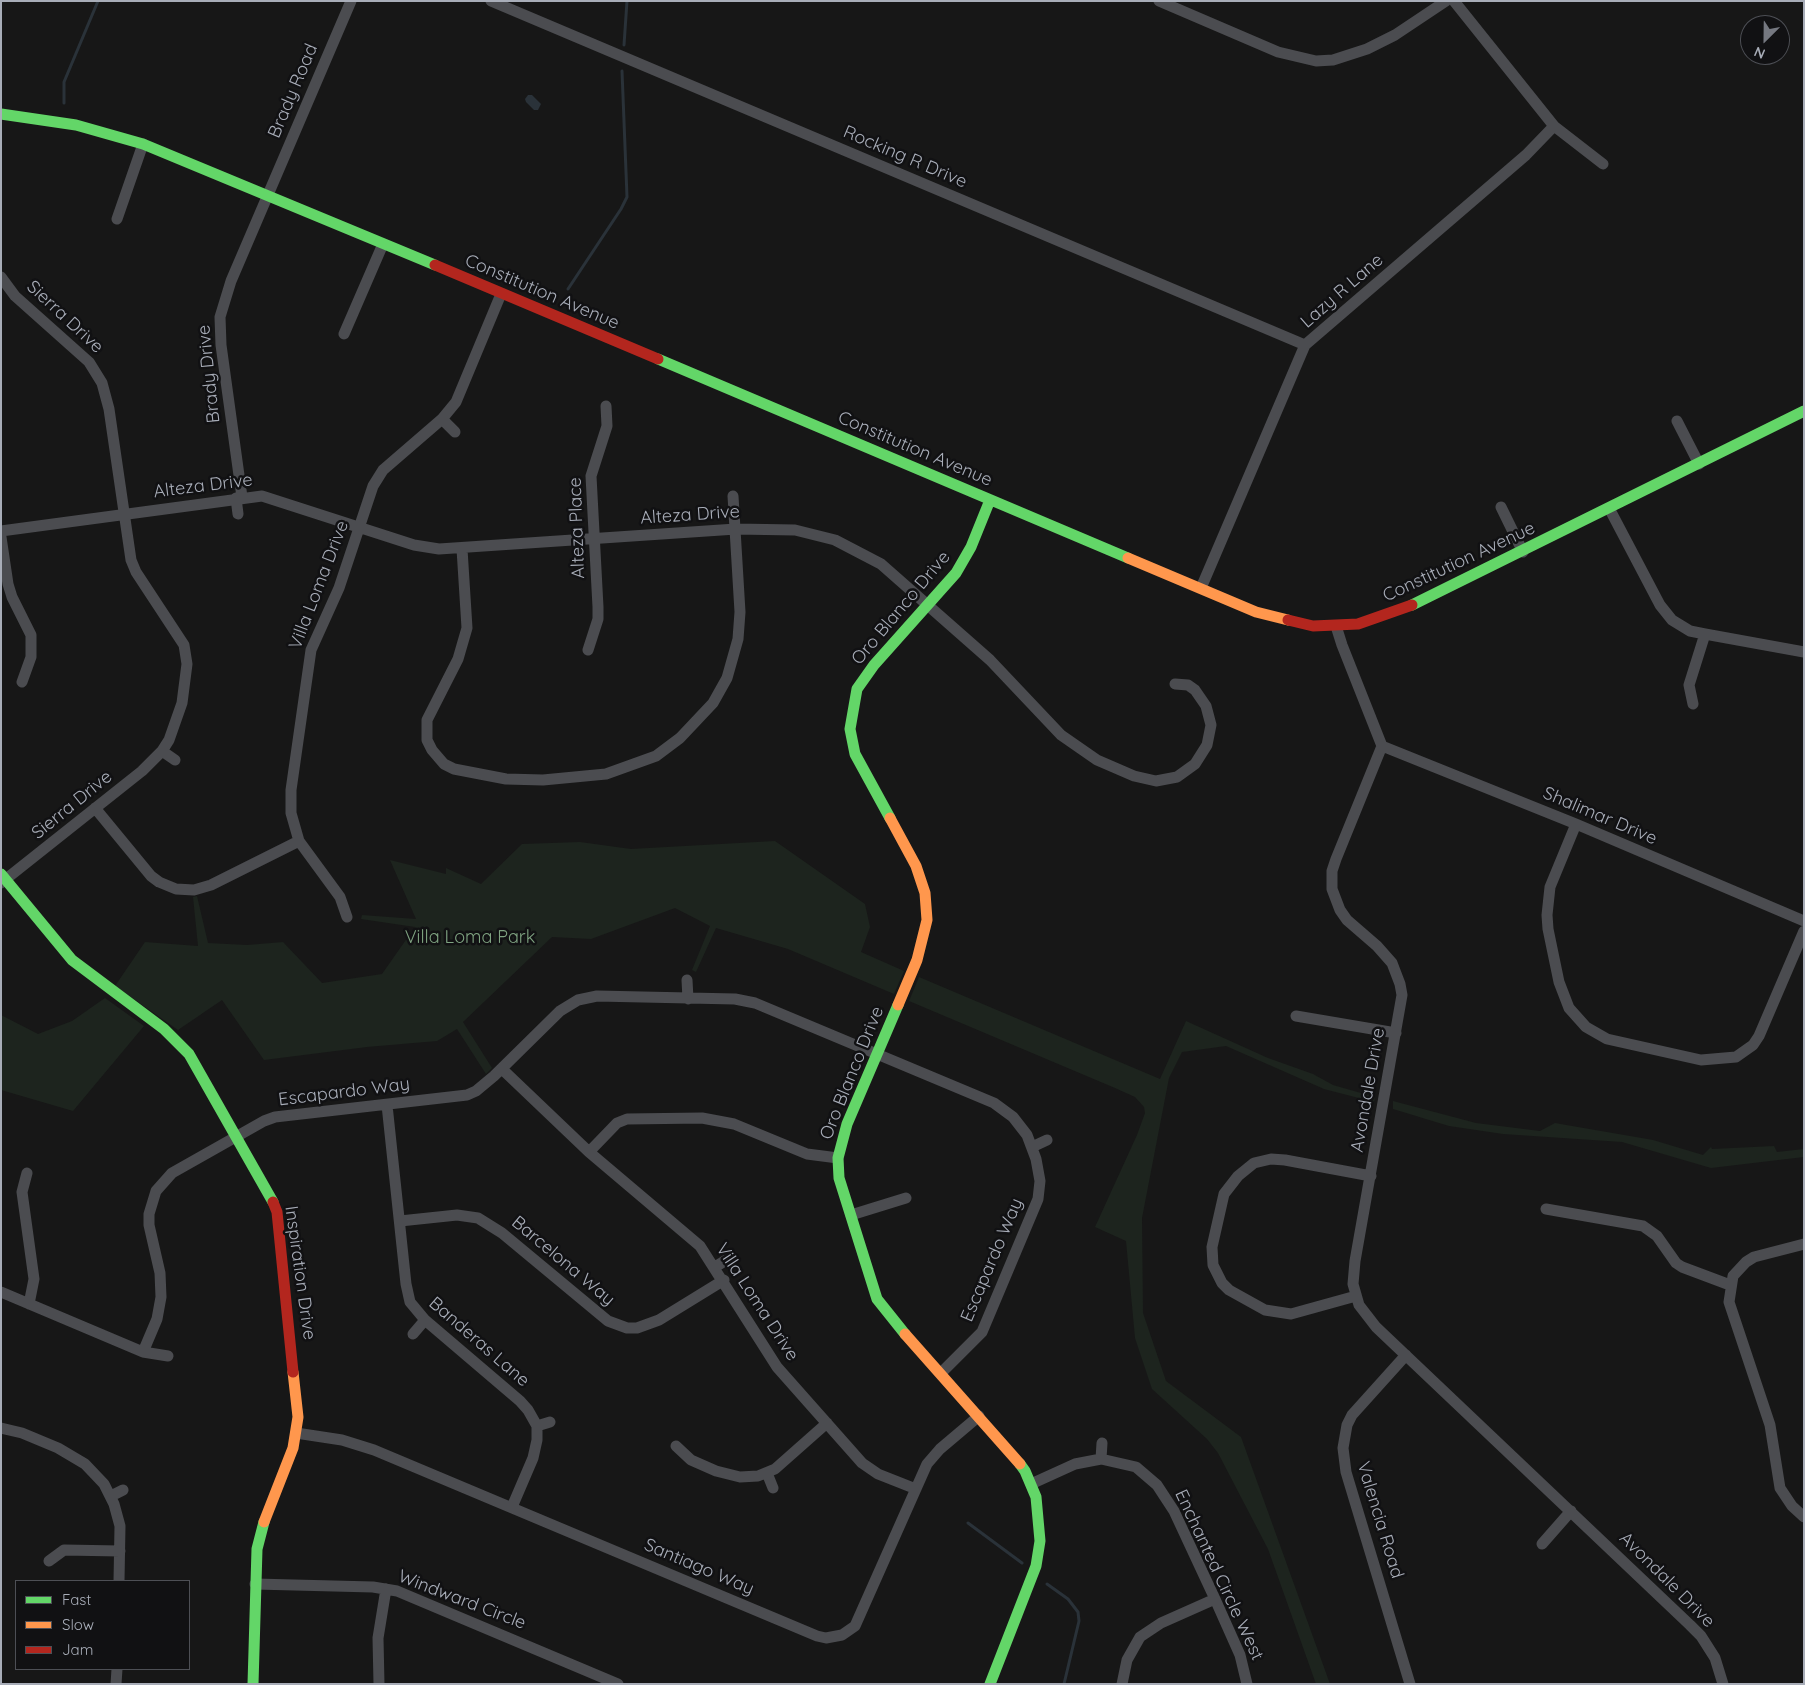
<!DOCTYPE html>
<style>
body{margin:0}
#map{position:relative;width:1805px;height:1685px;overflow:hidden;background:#171717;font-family:Quicksand,sans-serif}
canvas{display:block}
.frame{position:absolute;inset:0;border:2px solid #a8adb8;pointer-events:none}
.legend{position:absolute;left:15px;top:1580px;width:175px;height:90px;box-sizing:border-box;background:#111113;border:1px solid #4d4f55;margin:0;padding:6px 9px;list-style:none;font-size:15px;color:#a8adb8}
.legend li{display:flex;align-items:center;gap:10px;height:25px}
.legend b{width:25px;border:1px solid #4d4f55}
.north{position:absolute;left:1740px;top:15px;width:50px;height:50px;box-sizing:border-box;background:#111113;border:1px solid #4d4f55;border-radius:50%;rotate:203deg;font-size:14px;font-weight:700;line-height:20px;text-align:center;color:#a8adb8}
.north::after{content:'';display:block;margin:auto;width:18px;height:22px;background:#757880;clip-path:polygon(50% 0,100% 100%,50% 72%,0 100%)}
</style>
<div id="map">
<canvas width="1805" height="1685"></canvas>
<div class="frame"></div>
<ul class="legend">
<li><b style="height:6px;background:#63d668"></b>Fast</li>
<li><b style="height:6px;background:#ff974d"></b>Slow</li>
<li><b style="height:6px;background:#b3261e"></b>Jam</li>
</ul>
<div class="north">N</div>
</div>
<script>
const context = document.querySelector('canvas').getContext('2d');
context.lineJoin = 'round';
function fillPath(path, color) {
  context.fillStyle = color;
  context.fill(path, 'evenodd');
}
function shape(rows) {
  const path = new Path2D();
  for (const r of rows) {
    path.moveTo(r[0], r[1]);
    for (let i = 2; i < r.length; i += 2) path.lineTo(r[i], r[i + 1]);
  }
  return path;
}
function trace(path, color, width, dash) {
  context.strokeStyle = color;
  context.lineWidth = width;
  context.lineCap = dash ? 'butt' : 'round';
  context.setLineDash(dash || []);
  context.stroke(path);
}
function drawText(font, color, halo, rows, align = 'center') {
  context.font = font + ' Quicksand,sans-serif';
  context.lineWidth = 5;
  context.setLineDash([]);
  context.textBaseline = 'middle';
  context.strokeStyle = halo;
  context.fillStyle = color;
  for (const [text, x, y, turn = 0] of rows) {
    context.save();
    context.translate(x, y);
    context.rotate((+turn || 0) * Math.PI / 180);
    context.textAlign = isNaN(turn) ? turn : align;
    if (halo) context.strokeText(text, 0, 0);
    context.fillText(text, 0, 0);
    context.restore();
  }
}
fillPath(shape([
 [775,841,865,904,870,927,861,952,904,971,894,994,788,949,716,928,696,972,692,970,710,926,675,908,591,939,552,937,463,1022,492,1068,486,1074,457,1029,437,1041,367,1047,264,1060,222,1000,178,1030,115,986,145,942,198,946,193,897,197,896,208,943,247,945,283,942,322,983,382,974,415,927,361,919,362,915,416,919,390,860,446,874,446,868,481,884,522,844,580,842,631,849],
 [919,977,1160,1079,1186,1021,1268,1058,1313,1074,1333,1085,1375,1097,1374,1102,1324,1089,1226,1046,1182,1052,1169,1078,1142,1218,1143,1313,1166,1381,1241,1437,1330,1684,1316,1684,1268,1549,1218,1453,1207,1439,1152,1389,1135,1338,1126,1241,1095,1227,1137,1135,1145,1113,1144,1107,1135,1097,1115,1088,909,1001],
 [105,998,144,1026,73,1111,1,1090,1,1015,38,1034,72,1021],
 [1393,1101,1476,1123,1540,1131,1555,1123,1653,1140,1703,1155,1711,1147,1712,1149,1774,1146,1777,1152,1804,1149,1804,1157,1711,1168,1622,1142,1503,1134,1449,1126,1393,1109]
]), '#1d241e');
fillPath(shape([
 [528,95,532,95,541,104,538,110,534,110,526,102,525,99]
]), '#2a3239');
trace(shape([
 [624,45,627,1],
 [64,103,64,82,98,1],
 [568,289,621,209,627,197,622,71],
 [968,1523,1022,1563],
 [1047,1584,1068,1599,1078,1612,1079,1621,1064,1684]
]), '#2a3239', 3);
trace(shape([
 [491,1,1305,345],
 [1159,1,1278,52,1316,61,1333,60,1367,49,1395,35,1446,1],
 [1454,1,1554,126,1603,164],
 [117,219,143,144],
 [1,277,15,296,89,362,102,383,109,409,131,560,136,572,184,645,187,664,182,703,169,740,162,751,142,771,1,883],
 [344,334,383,244],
 [442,419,455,432],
 [1677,421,1699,464],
 [242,497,221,345,220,317,231,281,351,1],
 [236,498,238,514],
 [1501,507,1523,552],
 [1609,508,1660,605,1672,620,1690,631,1705,634,1804,652],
 [1,531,262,496,414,545,439,549,736,529,795,530,835,540,881,564,990,660,1061,735,1097,760,1134,776,1156,781,1177,777,1195,764,1207,745,1211,725,1206,706,1195,690,1188,685,1175,684],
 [1,537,8,584,12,597,31,635,31,657,22,682],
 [462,549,467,628,458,659,427,720,427,740,432,750,444,764,454,769,506,779,543,780,606,774,656,756,680,738,713,703,727,678,738,639,740,612,733,496],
 [1201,588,1305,345,1526,155,1554,126],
 [1336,626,1342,645,1382,746,1336,859,1332,871,1332,889,1340,910,1347,920,1377,946,1392,963,1400,984,1402,995,1355,1261,1353,1284,1359,1305,1376,1327,1690,1625,1701,1636,1715,1658,1723,1684],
 [588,650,598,619,598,607,591,476,607,426,606,406],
 [1693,704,1689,685,1705,634],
 [1382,746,1576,824,1804,921],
 [162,751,175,760],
 [95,808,151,876,159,882,176,889,194,890,211,885,299,841],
 [1576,824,1550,887,1547,915,1548,929,1559,982,1569,1008,1586,1027,1607,1039,1701,1060,1736,1057,1753,1045,1759,1036,1804,931],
 [347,917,340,897,299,841,291,813,291,790,311,650,339,588,373,486,383,470,442,419,456,402,501,294],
 [687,980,688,999],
 [1296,1016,1396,1033],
 [502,1069,589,1152,700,1246,777,1367,862,1463,878,1474,916,1489],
 [387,1105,406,1284,410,1302,425,1320,520,1401,528,1410,537,1426,537,1440,533,1458,512,1507],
 [1032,1147,1047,1140],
 [589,1152,617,1123,627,1119,702,1118,734,1124,807,1154,838,1158],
 [27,1173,22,1192,34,1279,29,1304],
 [1546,1209,1643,1226,1657,1236,1676,1263,1682,1267,1730,1285],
 [851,1215,906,1198],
 [400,1221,457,1215,478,1218,502,1233,608,1321,627,1328,637,1328,659,1320,724,1280],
 [1804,1244,1754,1257,1746,1262,1733,1276,1729,1302,1770,1425,1780,1488,1792,1506,1804,1517],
 [715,1267,731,1257],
 [1,1292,143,1352,168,1356],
 [1356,1296,1291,1314,1265,1310,1229,1290,1222,1283,1213,1265,1212,1247,1224,1194,1238,1176,1254,1163,1271,1159,1285,1160,1371,1176],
 [413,1334,425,1320],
 [143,1352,157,1319,161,1297,160,1273,149,1225,149,1214,156,1191,172,1173,264,1121,275,1117,467,1095,476,1091,494,1076,560,1011,578,1000,597,996,735,999,755,1003,994,1103,1013,1117,1027,1135,1036,1159,1040,1181,1038,1199,982,1332,941,1373],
 [1406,1355,1352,1415,1347,1425,1343,1448,1346,1472,1410,1684],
 [537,1426,550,1422],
 [1,1428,22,1433,58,1448,85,1464,104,1484,114,1504,120,1526,119,1581],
 [296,1433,342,1440,374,1450,817,1636,826,1638,842,1635,855,1626,927,1464,940,1449,979,1416],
 [676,1446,691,1460,716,1471,740,1477,758,1476,775,1469,827,1423],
 [1101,1459,1102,1443],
 [767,1473,773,1488],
 [1031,1484,1075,1464,1101,1459,1136,1467,1157,1485,1174,1511,1215,1599,1240,1655,1247,1684],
 [111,1496,123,1490],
 [1542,1544,1571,1511],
 [49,1561,64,1550,120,1551],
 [255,1584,373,1587,397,1591,618,1684],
 [116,1684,117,1669],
 [379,1684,378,1638,386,1589],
 [1122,1684,1127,1660,1140,1637,1161,1623,1215,1599]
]), '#4b4c50', 11);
trace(shape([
 [1,114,76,125,143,144,435,265],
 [658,359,1128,558],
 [1412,605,1804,411],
 [890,818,855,754,850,729,857,689,874,665,956,573,971,547,990,500],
 [1,874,72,960,164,1029,189,1054,273,1202],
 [898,1005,847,1124,838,1158,839,1178,877,1299,905,1334],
 [253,1684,257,1549,264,1522],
 [990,1684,1036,1566,1040,1541,1036,1497,1025,1471,1020,1464]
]), '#63d668', 11);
trace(shape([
 [1128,558,1256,612,1288,620],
 [890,818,916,866,925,893,927,920,917,960,898,1005],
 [905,1334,1020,1464],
 [264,1522,293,1448,298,1417,293,1372]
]), '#ff974d', 11);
trace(shape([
 [435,265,658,359],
 [1288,620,1313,626,1358,624,1412,605],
 [273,1202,277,1212,293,1372]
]), '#b3261e', 11);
drawText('18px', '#a8adb8', '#111113', [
 ["Brady Road",293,91,-67],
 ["Rocking R Drive",905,157,23],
 ["Lazy R Lane",1342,291,-41],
 ["Constitution Avenue",542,292,23],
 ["Sierra Drive",65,317,43],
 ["Brady Drive",209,374,-96],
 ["Constitution Avenue",915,449,23],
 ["Alteza Drive",203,486,-7],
 ["Alteza Drive",690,515,-4],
 ["Alteza Place",577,528,-92],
 ["Constitution Avenue",1459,562,-25],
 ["Villa Loma Drive",319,585,-69],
 ["Oro Blanco Drive",901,608,-50],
 ["Sierra Drive",72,805,-39],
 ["Shalimar Drive",1600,816,23],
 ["Oro Blanco Drive",852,1073,-68],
 ["Avondale Drive",1368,1090,-80],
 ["Escapardo Way",344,1092,-7],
 ["Escapardo Way",992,1260,-67],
 ["Barcelona Way",563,1261,40],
 ["Inspiration Drive",300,1273,82],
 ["Villa Loma Drive",757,1302,57],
 ["Banderas Lane",479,1342,41],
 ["Valencia Road",1380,1520,73],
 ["Santiago Way",699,1567,23],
 ["Enchanted Circle West",1219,1575,65],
 ["Avondale Drive",1667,1580,45],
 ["Windward Circle",462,1600,21]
]);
drawText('18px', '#7fa381', '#111113', [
 ["Villa Loma Park",470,938]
]);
</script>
